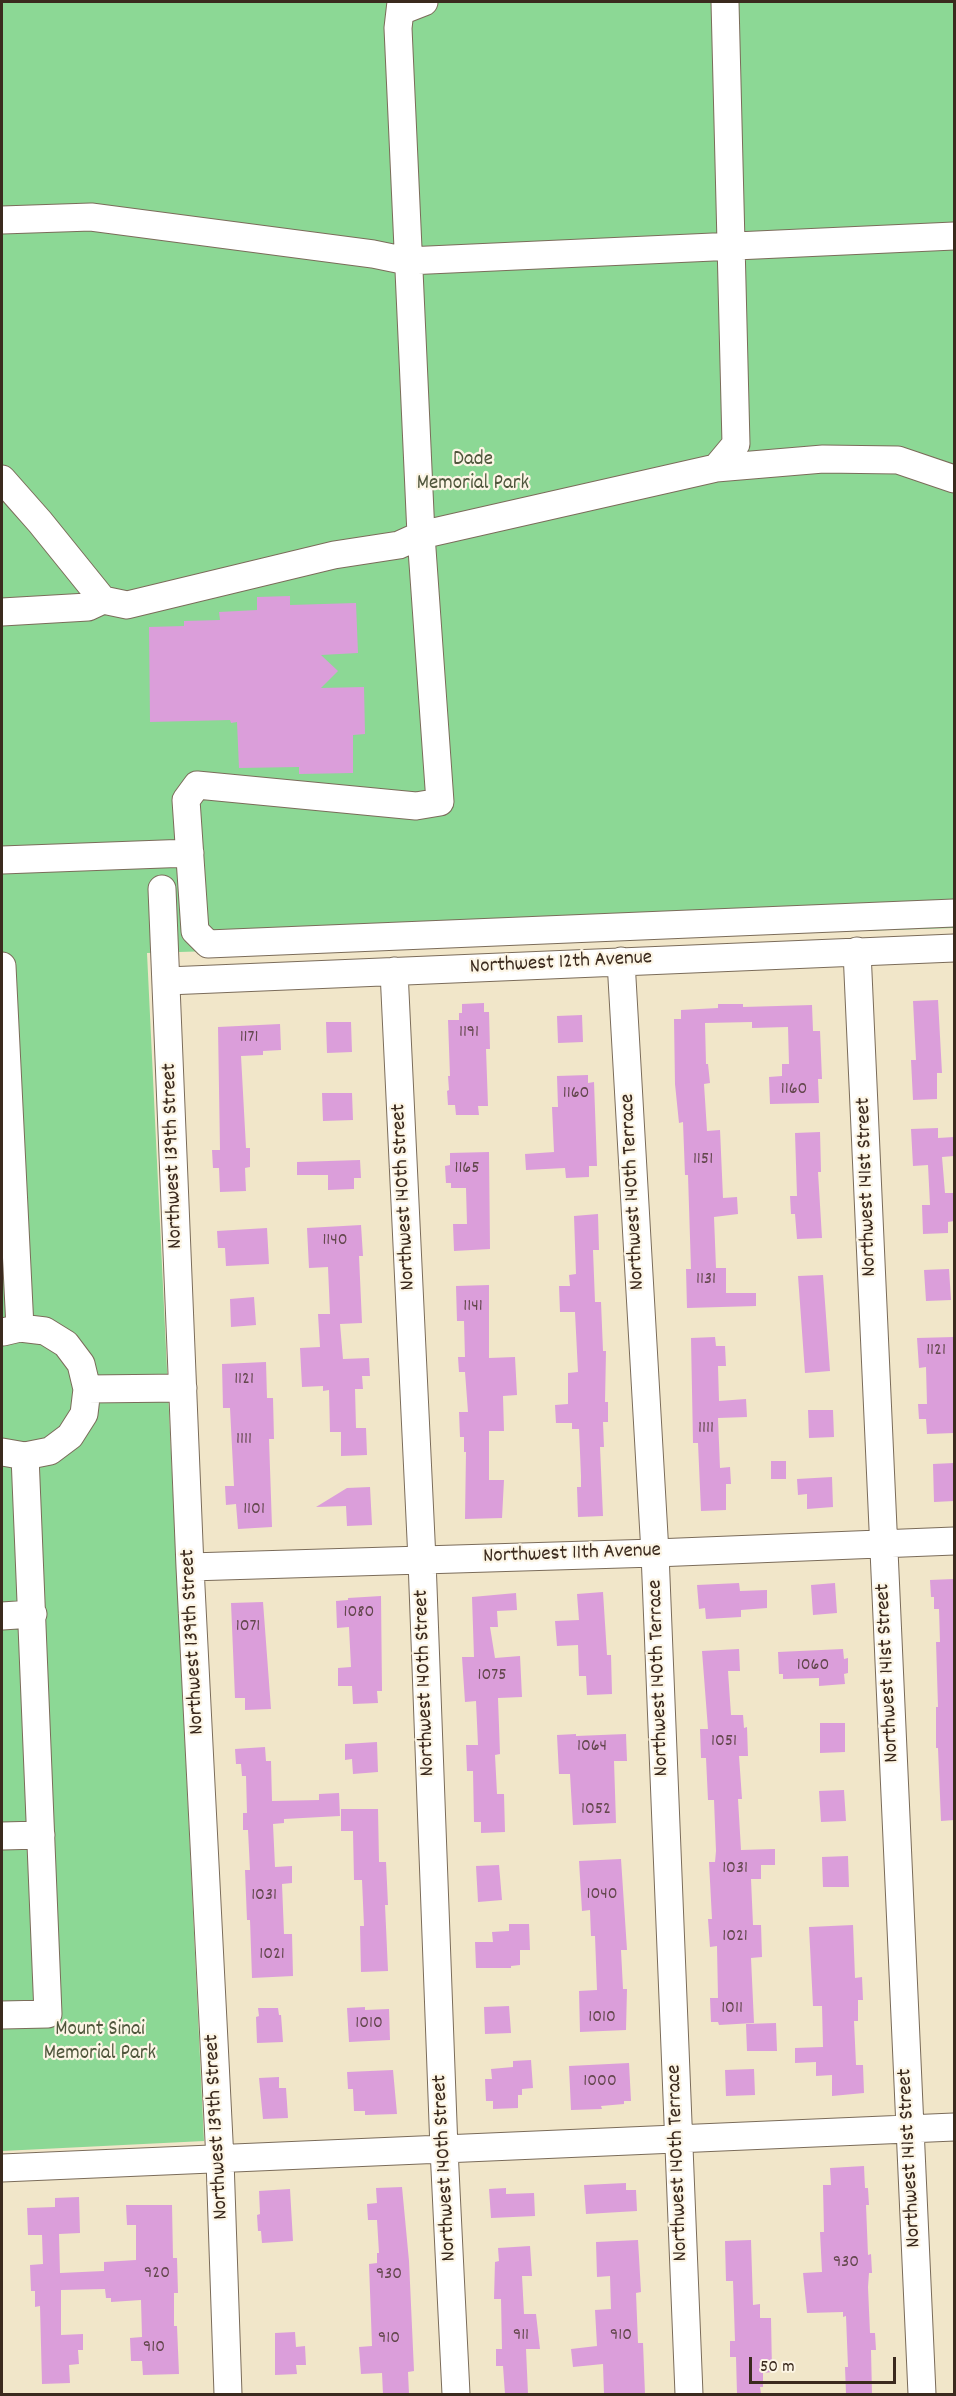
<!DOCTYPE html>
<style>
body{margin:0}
#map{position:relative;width:956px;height:2396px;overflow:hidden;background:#f1e6c9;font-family:Dekko,sans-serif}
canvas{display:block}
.frame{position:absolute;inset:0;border:3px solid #3b2a1e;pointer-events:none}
.scale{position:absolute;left:749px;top:2357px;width:147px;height:27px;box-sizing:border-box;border:3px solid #3b2a1e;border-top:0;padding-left:8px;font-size:18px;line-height:21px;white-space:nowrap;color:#3b2a1e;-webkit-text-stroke:4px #fcf5e5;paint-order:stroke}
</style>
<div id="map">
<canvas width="956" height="2396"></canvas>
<div class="frame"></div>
<div class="scale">50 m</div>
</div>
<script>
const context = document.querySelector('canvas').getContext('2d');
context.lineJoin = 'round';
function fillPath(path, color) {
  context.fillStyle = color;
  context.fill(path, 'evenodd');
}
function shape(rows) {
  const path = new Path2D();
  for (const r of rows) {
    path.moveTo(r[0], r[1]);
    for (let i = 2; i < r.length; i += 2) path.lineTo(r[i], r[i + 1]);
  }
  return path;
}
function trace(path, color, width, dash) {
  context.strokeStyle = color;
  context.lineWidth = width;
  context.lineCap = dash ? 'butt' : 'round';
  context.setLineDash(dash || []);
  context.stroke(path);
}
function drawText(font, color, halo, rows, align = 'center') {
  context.font = font + ' Dekko,sans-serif';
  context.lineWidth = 4.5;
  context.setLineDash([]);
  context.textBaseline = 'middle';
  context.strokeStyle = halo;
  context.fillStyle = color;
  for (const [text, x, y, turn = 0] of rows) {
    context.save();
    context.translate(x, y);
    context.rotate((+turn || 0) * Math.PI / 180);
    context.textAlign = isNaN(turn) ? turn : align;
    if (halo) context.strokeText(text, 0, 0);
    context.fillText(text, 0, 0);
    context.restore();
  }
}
fillPath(shape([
 [2,2,954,2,954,928,147,953,204,2141,2,2151]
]), '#8cd895');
fillPath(shape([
 [290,596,290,605,356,603,358,653,321,655,338,671,321,688,364,687,365,734,353,735,353,773,299,774,299,767,239,768,237,722,231,723,230,720,150,722,149,627,184,626,184,621,220,620,219,612,257,610,257,597],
 [938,1000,942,1073,937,1073,937,1099,913,1100,911,1060,916,1060,913,1001],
 [484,1003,484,1012,489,1012,490,1049,486,1049,488,1106,478,1106,479,1115,456,1115,455,1105,448,1105,447,1091,449,1090,448,1076,450,1076,448,1020,459,1020,459,1013,462,1013,462,1004],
 [718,1004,743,1004,743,1007,812,1005,813,1031,820,1031,822,1079,818,1079,819,1103,770,1104,769,1077,782,1076,782,1064,789,1064,788,1027,752,1028,752,1022,705,1023,706,1064,708,1064,710,1083,704,1084,707,1131,720,1130,723,1198,737,1197,738,1214,714,1217,716,1268,726,1268,726,1293,756,1293,756,1306,687,1308,686,1269,691,1269,688,1175,685,1175,683,1122,679,1123,675,1084,674,1019,681,1019,681,1010,718,1008],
 [582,1015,583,1042,558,1043,557,1016],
 [326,1022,351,1022,352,1052,327,1053],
 [280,1024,281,1050,263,1051,263,1055,241,1056,246,1148,250,1148,250,1167,245,1168,246,1191,220,1192,219,1168,213,1168,212,1150,220,1150,218,1027],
 [588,1075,588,1083,594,1082,597,1166,589,1166,589,1177,566,1178,565,1168,526,1170,525,1154,554,1152,552,1107,558,1107,557,1076],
 [322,1093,352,1093,353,1120,323,1121],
 [938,1128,938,1138,954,1137,954,1156,942,1157,945,1193,954,1193,954,1221,948,1222,948,1233,923,1234,922,1205,930,1205,928,1165,913,1166,911,1129],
 [820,1132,821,1172,818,1172,822,1238,797,1239,795,1214,791,1214,790,1196,797,1196,795,1133],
 [489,1152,490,1249,454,1251,453,1224,467,1224,466,1188,451,1188,451,1183,446,1183,445,1166,450,1165,450,1153],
 [360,1160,361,1178,354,1178,354,1189,328,1190,328,1175,297,1175,297,1162],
 [598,1214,599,1250,593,1250,595,1302,601,1302,603,1351,606,1351,605,1402,608,1402,608,1422,603,1422,604,1447,600,1447,603,1516,578,1517,577,1487,581,1487,581,1476,579,1429,572,1429,572,1423,556,1423,555,1405,568,1404,568,1373,578,1372,575,1312,560,1312,559,1286,570,1286,569,1275,576,1274,574,1216],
 [361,1225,363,1256,359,1256,362,1323,340,1324,343,1359,369,1358,370,1376,362,1376,363,1389,355,1389,356,1428,366,1428,367,1455,341,1456,341,1432,330,1432,329,1390,323,1391,323,1386,302,1387,300,1348,320,1347,318,1314,330,1314,328,1267,309,1268,307,1228],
 [267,1228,269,1264,226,1266,225,1248,218,1248,217,1231],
 [949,1269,951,1300,926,1301,924,1270],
 [823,1275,830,1371,805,1373,798,1276],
 [489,1285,489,1358,515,1357,517,1395,503,1396,504,1431,489,1431,489,1480,504,1480,502,1518,465,1519,466,1452,464,1452,464,1437,460,1437,459,1412,468,1412,465,1372,459,1372,458,1357,465,1357,464,1321,457,1321,456,1286],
 [254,1297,256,1325,231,1327,230,1299],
 [715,1337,716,1346,725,1346,726,1366,718,1366,719,1401,746,1399,747,1417,718,1418,720,1468,730,1467,731,1484,726,1484,726,1510,701,1511,698,1443,693,1443,691,1338],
 [954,1337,954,1433,927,1434,926,1419,919,1419,918,1404,927,1404,926,1367,919,1368,917,1338],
 [266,1362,267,1398,273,1398,274,1439,269,1439,272,1527,238,1529,236,1504,226,1505,225,1486,234,1486,230,1408,223,1408,222,1364],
 [808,1410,833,1410,834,1437,809,1438],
 [771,1461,786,1461,786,1479,771,1479],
 [954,1463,954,1501,934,1502,933,1464],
 [832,1477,833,1507,807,1509,807,1494,798,1495,797,1479],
 [370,1487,372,1525,347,1526,346,1506,316,1507,347,1488],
 [954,1579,954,1820,941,1821,938,1748,936,1748,936,1707,938,1707,936,1642,940,1642,939,1609,934,1609,934,1597,931,1597,930,1580],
 [739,1583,740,1591,767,1590,767,1608,741,1610,741,1617,706,1619,705,1608,699,1609,697,1585],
 [835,1583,837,1613,813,1615,811,1585],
 [603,1592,607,1655,611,1655,612,1694,587,1695,586,1676,579,1676,578,1645,557,1646,555,1621,579,1620,577,1594],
 [516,1593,517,1610,497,1611,498,1627,490,1627,495,1658,520,1656,522,1697,498,1698,500,1754,495,1755,497,1794,504,1794,505,1832,481,1833,481,1822,474,1822,473,1771,467,1771,466,1745,478,1745,476,1701,465,1702,462,1657,474,1657,472,1597],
 [381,1596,382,1691,377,1691,378,1703,353,1704,352,1686,338,1686,338,1668,351,1667,349,1627,337,1628,336,1601,348,1600,348,1598],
 [263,1602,271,1709,245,1710,245,1698,235,1698,231,1603],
 [739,1649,740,1671,728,1671,731,1715,743,1715,744,1728,747,1727,748,1756,739,1756,742,1799,738,1799,741,1850,775,1849,775,1865,761,1865,761,1879,751,1879,753,1925,761,1925,762,1957,751,1958,754,2023,719,2025,718,2022,711,2022,710,1998,718,1998,717,1946,710,1947,708,1919,712,1919,709,1862,715,1862,716,1851,714,1800,708,1800,706,1758,701,1758,700,1729,708,1729,702,1651],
 [843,1649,844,1659,848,1658,848,1673,844,1674,845,1684,819,1686,819,1678,783,1679,783,1674,779,1674,778,1652],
 [820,1723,845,1723,845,1752,820,1753],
 [576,1734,576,1736,626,1734,627,1761,614,1761,616,1823,573,1825,570,1774,559,1774,557,1735],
 [377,1742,378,1772,353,1774,352,1759,345,1760,345,1744],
 [265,1747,266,1761,271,1761,272,1801,319,1800,319,1794,339,1793,340,1816,284,1819,284,1823,273,1824,275,1867,292,1866,292,1883,282,1884,284,1934,292,1934,293,1976,252,1978,250,1920,247,1920,245,1870,250,1870,248,1830,243,1830,243,1813,247,1813,246,1776,242,1776,241,1764,236,1764,235,1749],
 [844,1790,846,1821,821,1822,819,1791],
 [341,1809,378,1809,379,1862,386,1862,388,1905,385,1905,388,1971,361,1972,360,1926,364,1926,362,1880,354,1880,353,1831,341,1831],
 [848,1856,849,1887,823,1887,822,1857],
 [621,1859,627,1950,621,1950,623,1989,627,1989,626,2030,580,2032,579,1991,597,1990,595,1936,591,1936,590,1910,582,1911,579,1861],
 [499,1865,502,1900,478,1902,476,1866],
 [509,1924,529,1924,530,1950,520,1950,520,1965,511,1966,511,1968,476,1968,475,1942,493,1942,492,1932,509,1931],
 [853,1925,855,1978,862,1977,863,2000,858,2000,858,2021,854,2021,856,2065,863,2065,864,2093,832,2096,832,2075,816,2076,816,2062,795,2063,795,2048,823,2047,822,2006,813,2006,809,1927],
 [509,2006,511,2033,485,2034,484,2007],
 [365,2007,365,2010,389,2009,390,2040,349,2042,347,2008],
 [258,2008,278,2008,279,2015,281,2015,283,2042,257,2043,256,2017,259,2016],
 [776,2023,777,2051,747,2051,746,2024],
 [531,2060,533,2088,522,2089,522,2095,518,2095,518,2108,493,2109,493,2101,486,2101,485,2079,492,2079,491,2069,513,2067,513,2061],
 [629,2063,631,2101,624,2101,624,2104,601,2106,602,2109,571,2110,569,2066],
 [754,2069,755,2095,726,2096,725,2070],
 [393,2070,397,2114,365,2115,365,2111,354,2111,353,2089,348,2089,347,2072],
 [279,2077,279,2088,286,2088,288,2118,263,2119,259,2078],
 [864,2166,865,2188,868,2188,869,2205,866,2205,868,2255,871,2254,872,2273,869,2273,868,2287,870,2333,875,2333,876,2350,871,2350,872,2394,846,2394,845,2367,848,2367,846,2316,843,2317,843,2312,807,2313,803,2273,822,2272,820,2232,824,2232,823,2185,831,2185,830,2168],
 [626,2183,626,2190,636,2190,637,2211,586,2214,584,2185],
 [402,2187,409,2261,414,2371,408,2372,409,2394,383,2394,382,2373,361,2374,359,2347,372,2346,369,2264,377,2263,377,2253,379,2253,377,2220,368,2220,367,2204,377,2203,376,2188],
 [506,2188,506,2194,534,2193,535,2216,491,2218,489,2189],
 [290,2189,293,2241,262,2243,261,2231,258,2231,257,2215,260,2214,259,2191],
 [79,2197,80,2233,59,2234,60,2273,104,2271,104,2262,136,2260,136,2225,127,2225,126,2205,172,2205,173,2258,177,2258,178,2293,174,2293,174,2326,177,2326,179,2374,143,2375,142,2361,131,2361,130,2338,142,2337,141,2300,111,2302,111,2298,106,2298,105,2289,61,2290,61,2335,83,2334,83,2350,78,2350,79,2364,69,2365,70,2383,42,2384,40,2306,35,2307,35,2291,31,2291,30,2265,43,2264,42,2235,28,2235,27,2208,55,2207,55,2198],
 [638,2240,641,2292,636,2293,638,2343,643,2343,645,2394,604,2394,603,2364,573,2367,571,2349,597,2346,595,2310,611,2309,610,2276,597,2277,596,2242],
 [751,2240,753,2305,760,2304,760,2318,771,2318,772,2372,763,2373,763,2387,760,2387,761,2394,737,2394,736,2357,730,2357,730,2341,735,2341,733,2281,726,2281,725,2241],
 [530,2246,532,2276,522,2276,524,2314,536,2314,540,2349,526,2349,528,2394,505,2394,503,2366,496,2366,496,2349,502,2349,501,2299,494,2299,495,2262,499,2261,498,2248],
 [295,2332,296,2347,305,2346,306,2365,296,2365,297,2374,275,2375,275,2333]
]), '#db9eda');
const minor = shape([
 [725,2,736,444,716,468,421,535,440,802,416,806,197,785,186,800,195,931,208,944,954,913],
 [401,11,424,2],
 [2,220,91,217,373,254,407,261,954,236],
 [716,468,823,459,898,460,954,479],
 [2,479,40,522,103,600,127,605,334,555,399,545,421,535,398,28,401,2],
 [2,612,88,607,103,600],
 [2,860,190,853],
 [162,889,190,1567,220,2160,228,2394],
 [857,951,922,2394],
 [621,961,655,1553,689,2394],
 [2,966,20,1328],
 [394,971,422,1560,444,2149,456,2394],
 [167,981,954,948],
 [87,1389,183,1388],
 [2,1452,25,1456,50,1451,70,1436,84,1414,87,1389,81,1364,66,1344,45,1331,20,1328,3,1332],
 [190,1567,655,1553,954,1541],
 [2,1616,33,1614],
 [2,1836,41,1835],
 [2,2015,48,2014,25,1456],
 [2,2168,954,2127]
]);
trace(minor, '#7b6c5a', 29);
trace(minor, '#fff', 27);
drawText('18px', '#63474d', null, [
 ["1191",469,1034],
 ["1171",249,1039],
 ["1160",794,1091],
 ["1160",576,1095],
 ["1151",703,1161],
 ["1165",467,1170],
 ["1140",335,1242],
 ["1131",706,1281],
 ["1141",473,1308],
 ["1121",936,1352],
 ["1121",244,1381],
 ["1111",706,1430],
 ["1111",244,1441],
 ["1101",254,1511],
 ["1080",359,1614],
 ["1071",248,1628],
 ["1060",813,1667],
 ["1075",492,1677],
 ["1051",724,1743],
 ["1064",592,1748],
 ["1052",596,1811],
 ["1031",735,1870],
 ["1040",602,1896],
 ["1031",264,1897],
 ["1021",735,1938],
 ["1021",272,1956],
 ["1011",732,2010],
 ["1010",602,2019],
 ["1010",369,2025],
 ["1000",600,2083],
 ["930",846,2264],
 ["920",157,2275],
 ["930",389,2276],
 ["911",521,2337],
 ["910",621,2337],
 ["910",389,2340],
 ["910",154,2349]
]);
drawText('21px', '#4f563c', '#fcf5e5', [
 ["Dade",473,461],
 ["Memorial Park",473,485],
 ["Mount Sinai",100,2031],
 ["Memorial Park",100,2055]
]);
drawText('21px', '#3b2a1e', '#fcf5e5', [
 ["Northwest 12th Avenue",561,964,-3],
 ["Northwest 139th Street",174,1156,-92],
 ["Northwest 141st Street",868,1187,-92],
 ["Northwest 140th Terrace",634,1192,-93],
 ["Northwest 140th Street",405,1197,-93],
 ["Northwest 11th Avenue",572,1555,-2],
 ["Northwest 139th Street",194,1642,-93],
 ["Northwest 141st Street",889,1673,-93],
 ["Northwest 140th Terrace",660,1678,-92],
 ["Northwest 140th Street",426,1683,-92],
 ["Northwest 139th Street",218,2127,-93],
 ["Northwest 141st Street",911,2158,-93],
 ["Northwest 140th Terrace",679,2163,-92],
 ["Northwest 140th Street",446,2168,-93]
]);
</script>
